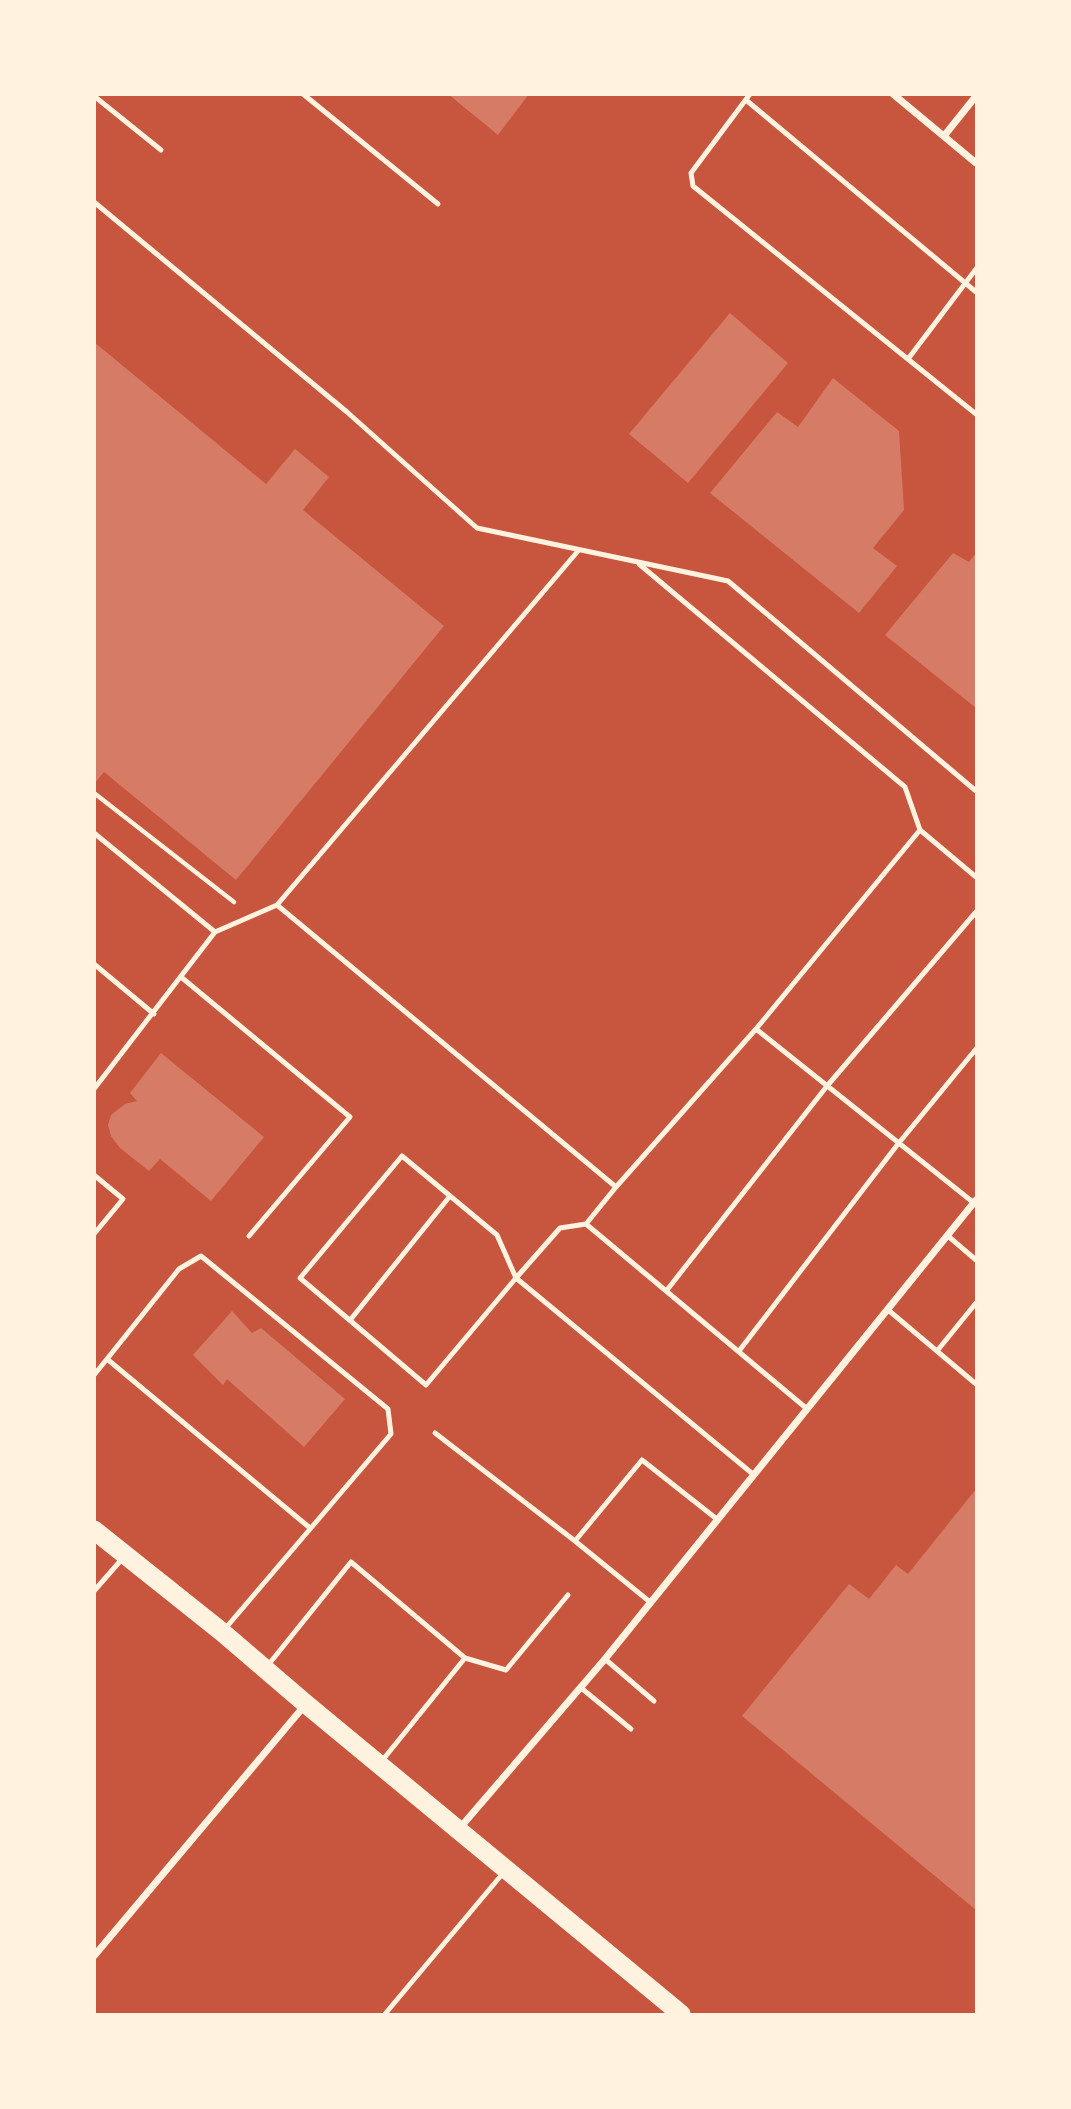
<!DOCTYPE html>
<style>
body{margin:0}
#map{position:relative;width:1071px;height:2109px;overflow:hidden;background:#c8553d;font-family:Figtree,sans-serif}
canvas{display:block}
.frame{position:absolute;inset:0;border:96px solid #fff3e0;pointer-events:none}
</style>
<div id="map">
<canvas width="1071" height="2109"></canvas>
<div class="frame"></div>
</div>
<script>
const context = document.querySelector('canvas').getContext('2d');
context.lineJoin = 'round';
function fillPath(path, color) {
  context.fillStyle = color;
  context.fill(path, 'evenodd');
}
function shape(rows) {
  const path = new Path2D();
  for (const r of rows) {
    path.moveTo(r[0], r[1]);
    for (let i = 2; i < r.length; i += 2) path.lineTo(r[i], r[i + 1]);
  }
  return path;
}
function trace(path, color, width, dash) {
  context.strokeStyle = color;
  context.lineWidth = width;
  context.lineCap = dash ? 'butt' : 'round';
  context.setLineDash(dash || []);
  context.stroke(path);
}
fillPath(shape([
 [448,94,529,94,498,135],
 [730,313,788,363,688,483,629,434],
 [94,342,266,484,295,449,329,477,303,510,444,626,236,880,104,772,94,784],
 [833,378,899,431,904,510,873,548,897,566,859,613,710,493,777,412,798,427],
 [953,553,969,562,976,553,976,708,885,635],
 [161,1053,264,1137,211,1201,160,1159,149,1171,120,1148,111,1136,108,1125,111,1115,125,1104,137,1101,130,1093],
 [232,1311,252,1333,261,1328,345,1399,304,1447,227,1379,223,1385,193,1355],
 [976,1489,976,1910,742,1716,849,1584,869,1599,896,1565,908,1574]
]), '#d67c66');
trace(shape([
 [94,793,234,902]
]), '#fff3e0', 4.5);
trace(shape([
 [303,94,438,204],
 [750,94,691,173,693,186,976,414],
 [94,96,161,150],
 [746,100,976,292],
 [94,202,347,412,477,528,728,581,976,791],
 [908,359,976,269],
 [578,551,277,905,616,1187],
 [639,564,905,787,920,830],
 [94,833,215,932],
 [94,964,154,1014],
 [181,977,350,1117,249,1236],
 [756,1029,974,1203],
 [94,1089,215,932,277,905],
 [94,1175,123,1199,94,1234],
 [586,1224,806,1408],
 [948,1236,976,1260],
 [667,1290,827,1086,976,912],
 [887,1309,976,1384],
 [351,1319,450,1196],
 [739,1351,898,1144,976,1049],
 [937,1351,976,1303],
 [107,1359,179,1269,201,1256,388,1409,391,1434,224,1630],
 [94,1375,107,1359,310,1528],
 [435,1433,575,1541],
 [754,1475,516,1278,497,1235,402,1156,300,1278,426,1385,516,1278,560,1228,586,1224,616,1187,756,1029,920,830,976,877],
 [94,1591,122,1559],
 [650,1602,575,1541,642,1460,718,1520],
 [465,1658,506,1670,568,1595],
 [605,1659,654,1701],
 [269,1664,351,1562,465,1658,381,1762],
 [580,1687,631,1729],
 [385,2014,504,1872]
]), '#fff3e0', 5);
trace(shape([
 [893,94,976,163],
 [944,136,976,96],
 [459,1829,605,1659,976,1200],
 [94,1956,305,1705]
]), '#fff3e0', 7);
trace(shape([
 [94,1530,222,1632,306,1704,681,2014]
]), '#fff3e0', 19);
</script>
